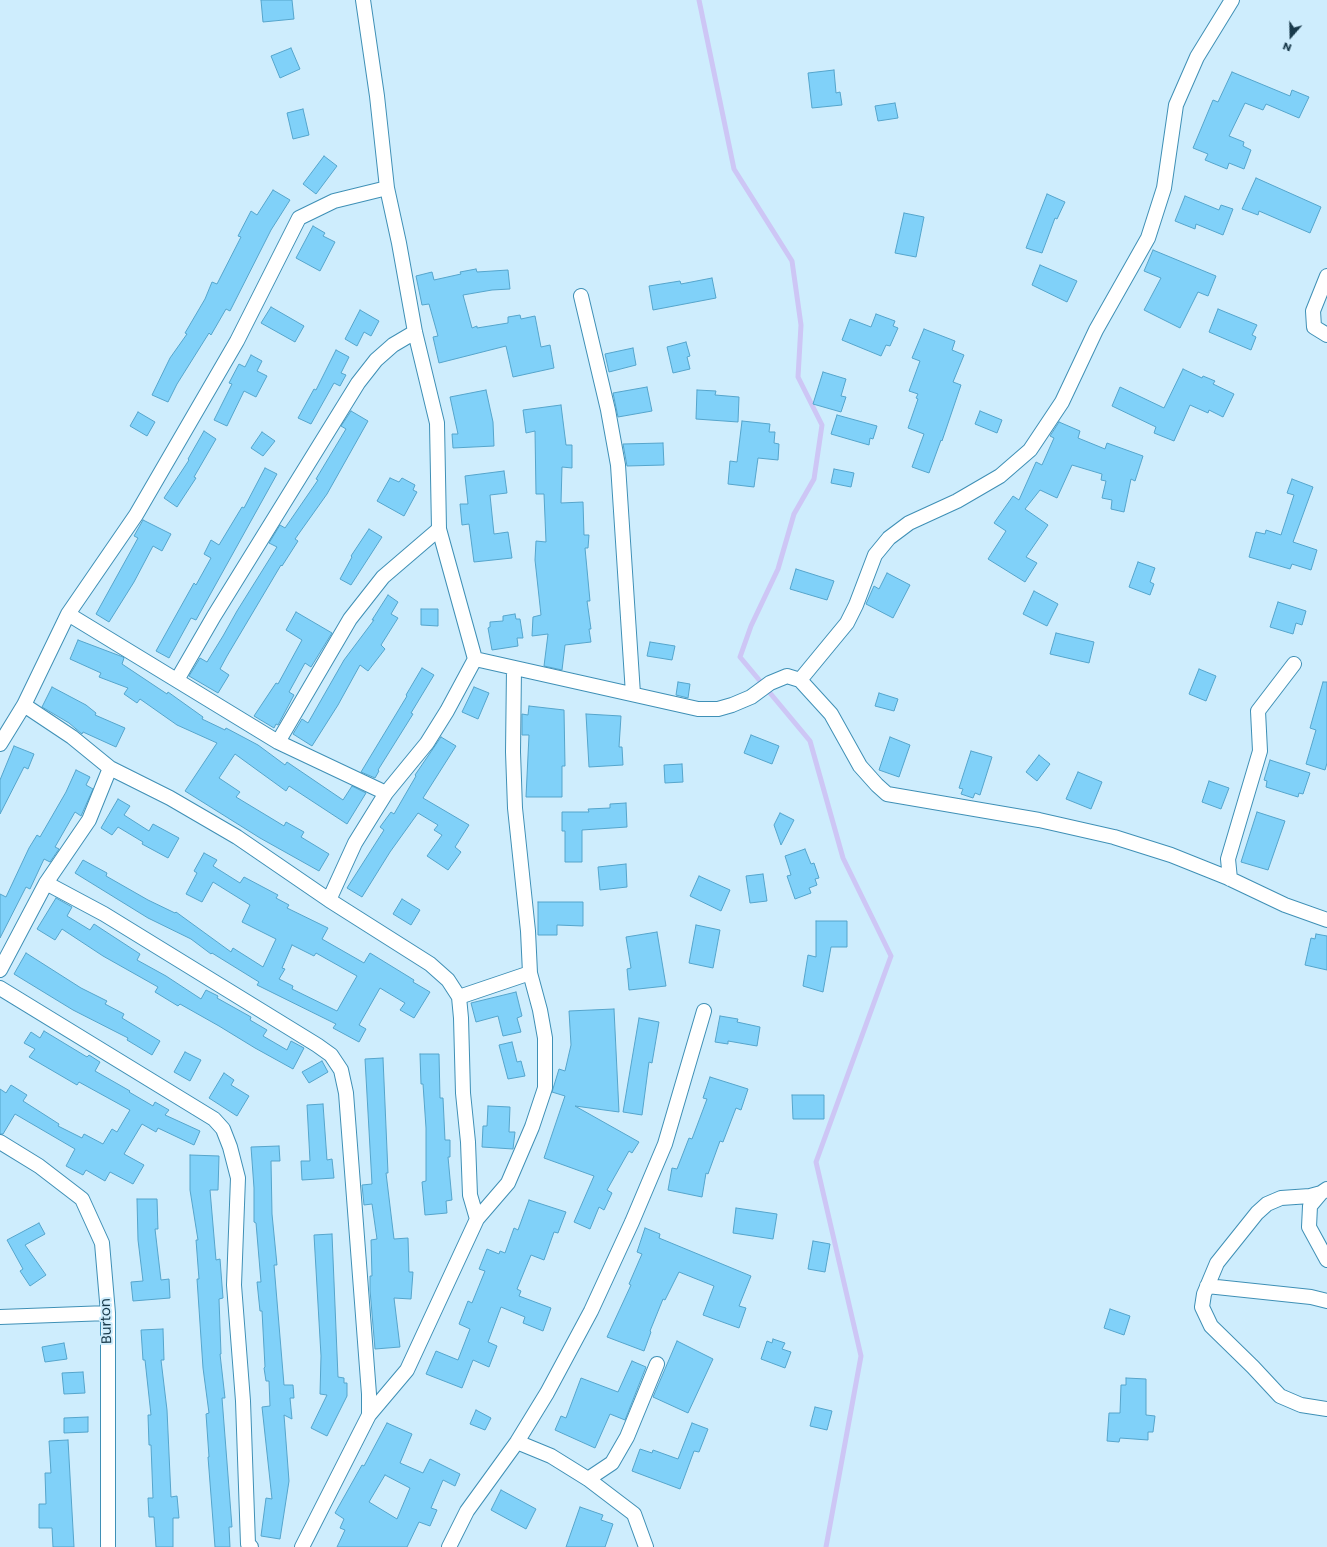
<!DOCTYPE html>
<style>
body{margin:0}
#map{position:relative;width:1327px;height:1547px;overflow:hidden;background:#ceedfd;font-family:Poppins,sans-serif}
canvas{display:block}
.north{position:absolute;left:1271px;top:16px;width:40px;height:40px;-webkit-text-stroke:3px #ceedfd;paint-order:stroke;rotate:200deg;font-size:11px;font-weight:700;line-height:16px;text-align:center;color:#193a4b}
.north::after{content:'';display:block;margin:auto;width:14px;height:18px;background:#193a4b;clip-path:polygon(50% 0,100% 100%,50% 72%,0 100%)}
</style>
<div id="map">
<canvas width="1327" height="1547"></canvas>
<div class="north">N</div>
</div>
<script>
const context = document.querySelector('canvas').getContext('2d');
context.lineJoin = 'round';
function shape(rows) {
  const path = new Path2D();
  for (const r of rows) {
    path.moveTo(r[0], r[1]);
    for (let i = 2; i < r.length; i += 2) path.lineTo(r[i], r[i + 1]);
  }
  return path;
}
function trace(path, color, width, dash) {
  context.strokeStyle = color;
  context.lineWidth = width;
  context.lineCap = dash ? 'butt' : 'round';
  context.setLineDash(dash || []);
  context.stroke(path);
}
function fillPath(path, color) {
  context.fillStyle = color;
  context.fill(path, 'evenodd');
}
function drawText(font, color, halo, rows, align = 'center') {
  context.font = font + ' Poppins,sans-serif';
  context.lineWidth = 4;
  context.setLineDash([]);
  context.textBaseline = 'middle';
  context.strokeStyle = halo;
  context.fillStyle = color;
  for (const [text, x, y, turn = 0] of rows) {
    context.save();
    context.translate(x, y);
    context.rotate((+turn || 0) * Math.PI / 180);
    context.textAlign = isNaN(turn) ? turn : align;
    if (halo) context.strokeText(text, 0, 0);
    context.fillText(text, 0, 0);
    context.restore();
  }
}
trace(shape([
 [699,0,734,169,792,261,801,325,798,377,822,425,814,479,794,514,778,569,751,626,740,657,810,741,843,858,891,956,816,1162,861,1356,826,1547]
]), '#cdc6f5', 5);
const building = shape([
 [261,0,292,0,294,19,263,22,261,0],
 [291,48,300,69,280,78,271,56,291,48],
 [834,70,836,93,840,92,842,105,812,108,808,73,834,70],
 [1232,72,1290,96,1292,90,1309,97,1299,118,1266,104,1263,110,1245,103,1229,136,1244,142,1243,146,1251,150,1244,169,1229,163,1227,169,1205,160,1208,154,1193,148,1213,100,1218,102,1232,72],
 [895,103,898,118,878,121,875,106,895,103],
 [303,109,309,135,293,139,287,113,303,109],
 [324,156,337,166,316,194,303,184,324,156],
 [1256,178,1321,207,1310,233,1259,211,1258,215,1242,209,1256,178],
 [273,190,290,200,271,230,230,311,226,309,211,335,209,333,177,384,168,402,152,395,170,358,187,334,185,333,205,299,212,282,217,284,241,237,238,236,251,211,257,215,273,190],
 [1047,194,1065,202,1057,219,1055,218,1042,253,1026,248,1047,194],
 [1185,196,1219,210,1221,205,1233,209,1223,235,1196,224,1195,229,1175,221,1185,196],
 [904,213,924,217,916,257,895,253,904,213],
 [313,226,325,233,323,236,335,242,320,271,296,258,313,226],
 [1153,250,1216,276,1208,296,1198,292,1180,328,1144,310,1161,278,1144,271,1153,250],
 [1040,265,1077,281,1067,302,1032,285,1040,265],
 [476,269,477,272,508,270,510,289,492,290,463,295,472,328,477,326,477,328,508,323,508,317,520,315,521,319,535,316,541,347,550,345,554,368,513,377,506,346,439,363,433,337,438,336,429,304,422,305,416,276,432,272,434,280,461,274,460,272,476,269],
 [712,278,716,298,653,310,649,286,680,281,681,284,712,278],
 [271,307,304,326,295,342,261,323,271,307],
 [1218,309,1257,325,1252,335,1256,337,1251,350,1209,332,1218,309],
 [360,310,379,321,371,336,364,332,357,346,345,339,360,310],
 [876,314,895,321,893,326,898,328,890,346,886,345,881,356,842,340,850,319,871,327,876,314],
 [924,329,955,341,952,350,964,355,953,382,961,385,942,441,941,440,929,473,912,467,924,434,908,428,918,399,916,398,918,394,909,391,920,361,912,358,924,329],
 [686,342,690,356,687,357,690,369,673,373,667,347,686,342],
 [633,348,636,365,609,372,605,354,633,348],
 [336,350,349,357,341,373,346,375,340,386,334,383,311,424,298,418,314,389,316,390,336,350],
 [251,355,262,361,257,371,267,376,256,397,244,391,227,426,214,420,232,384,229,383,239,364,245,367,251,355],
 [1183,369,1202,378,1203,376,1215,381,1213,384,1234,394,1223,417,1209,410,1208,413,1190,405,1174,441,1154,433,1156,427,1112,406,1120,387,1164,408,1183,369],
 [823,372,846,379,841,396,846,397,841,412,813,404,823,372],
 [647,387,652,411,618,417,613,393,647,387],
 [486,390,493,422,494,446,453,448,452,434,458,434,450,397,486,390],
 [697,390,716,391,715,395,739,397,738,422,696,419,697,390],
 [561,405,566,445,572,445,572,468,562,467,561,503,583,502,584,535,589,535,588,548,585,548,590,601,587,601,591,629,589,629,591,642,565,645,562,670,544,666,548,634,532,636,533,617,541,615,535,560,536,541,546,542,544,494,536,494,535,431,526,433,523,410,561,405],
 [351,411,368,421,327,494,295,539,298,541,282,566,281,565,227,656,220,669,229,675,218,693,189,676,200,658,207,662,223,636,237,611,277,547,269,543,280,525,285,528,318,480,316,479,346,429,341,426,351,411],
 [980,411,1002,420,997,433,975,424,980,411],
 [138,412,155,422,147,436,130,426,138,412],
 [837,415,877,426,873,439,870,438,869,445,831,434,837,415],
 [742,421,770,424,769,432,775,432,774,443,779,444,778,460,758,458,754,487,728,484,730,461,737,462,742,421],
 [1059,422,1080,431,1078,438,1105,449,1107,443,1143,456,1135,481,1131,479,1124,512,1111,509,1112,500,1102,498,1106,481,1101,480,1102,474,1072,465,1057,498,1040,490,1025,509,1048,525,1026,557,1037,563,1025,582,988,559,1006,531,994,523,1013,496,1019,500,1036,462,1042,465,1054,438,1050,436,1059,422],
 [204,431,216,439,194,477,196,478,177,507,164,498,189,460,188,459,204,431],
 [262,432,275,441,263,456,251,448,262,432],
 [663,443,664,465,627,466,623,444,663,443],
 [265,468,277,474,196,620,191,618,169,658,156,651,194,583,196,585,211,558,204,554,211,540,219,545,242,507,244,508,265,468],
 [834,469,854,473,851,487,831,483,834,469],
 [504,471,507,493,490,495,494,534,508,532,512,558,474,562,469,524,462,525,460,504,468,504,465,476,504,471],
 [390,478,399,482,402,478,415,485,413,490,417,492,404,516,377,501,390,478],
 [1292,479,1313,487,1293,542,1317,550,1311,570,1292,564,1290,569,1249,557,1256,532,1265,534,1266,530,1281,535,1294,495,1287,493,1292,479],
 [143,520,171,534,162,551,153,546,134,582,109,622,96,614,138,538,134,536,143,520],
 [369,529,382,537,351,585,340,579,352,557,351,556,369,529],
 [1138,562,1155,568,1150,582,1154,584,1150,595,1129,587,1138,562],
 [796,569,834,581,827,600,790,589,796,569],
 [887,573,910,585,893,618,866,604,874,586,879,589,887,573],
 [1034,591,1058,604,1047,626,1023,614,1034,591],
 [388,595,398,602,391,614,398,618,381,645,385,649,368,671,360,665,338,705,312,746,293,734,302,719,308,723,344,660,374,620,372,620,388,595],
 [1278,602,1306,611,1302,625,1296,623,1293,634,1270,627,1278,602],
 [421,609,438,609,438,626,421,625,421,609],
 [296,612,332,633,311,667,305,663,289,692,294,695,278,725,276,724,274,728,254,716,276,683,278,684,302,640,286,630,296,612],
 [515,614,516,619,520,619,523,638,517,638,518,646,492,650,488,628,490,627,490,622,503,621,503,616,515,614],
 [1056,633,1094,642,1089,663,1050,654,1056,633],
 [78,640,123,657,124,658,122,664,167,694,168,692,203,717,202,719,225,730,226,728,258,745,285,765,287,762,343,800,352,786,366,793,347,824,289,786,286,791,235,754,219,778,240,792,236,797,284,826,286,822,304,832,301,837,329,854,319,871,260,838,185,791,217,743,177,725,140,699,137,703,124,694,128,688,99,677,101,673,70,659,78,640],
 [650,642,675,646,672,660,647,656,650,642],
 [422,668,434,675,411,713,413,714,378,770,379,771,375,778,361,772,407,696,406,695,422,668],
 [1199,669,1216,676,1206,701,1189,694,1199,669],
 [678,682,690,684,688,698,676,695,678,682],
 [1323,682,1327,682,1327,763,1325,770,1306,764,1316,730,1310,728,1323,682],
 [52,687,86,705,96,713,95,715,125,728,116,747,83,732,82,734,69,723,42,707,52,687],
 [474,687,489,693,478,719,462,712,474,687],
 [879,693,898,699,894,711,875,706,879,693],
 [529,706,564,710,565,766,562,766,562,797,526,797,529,735,522,735,522,714,528,715,529,706],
 [586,714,621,716,619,747,622,747,623,765,589,767,586,714],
 [751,735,779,746,772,764,744,753,751,735],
 [441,737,456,746,423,798,469,825,455,847,461,852,448,870,427,856,442,835,434,830,438,825,418,813,390,852,362,897,347,888,384,830,380,827,391,812,394,814,416,776,415,775,441,737],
 [890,737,910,745,899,777,879,770,890,737],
 [14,746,34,754,28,769,24,767,0,814,0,780,14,746],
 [971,751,992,757,980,795,975,793,973,798,961,794,963,789,959,788,971,751],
 [1039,755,1050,764,1037,781,1026,772,1039,755],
 [1270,760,1310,773,1303,794,1299,793,1298,797,1266,787,1267,781,1264,780,1270,760],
 [682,764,683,782,665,783,664,765,682,764],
 [76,770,90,777,86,785,93,789,81,816,75,812,55,847,59,849,50,862,44,859,30,889,26,887,0,938,0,894,6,897,29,848,37,835,40,837,66,792,76,770],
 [1078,772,1102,782,1091,809,1066,799,1078,772],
 [1209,781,1229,788,1221,809,1202,802,1209,781],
 [118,799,130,806,124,815,149,831,153,824,179,838,168,858,142,844,143,842,118,827,112,835,101,828,118,799],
 [626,803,627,827,582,830,582,862,565,862,565,831,562,831,562,812,589,812,588,809,610,808,610,804,626,803],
 [1257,812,1285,821,1268,870,1241,862,1257,812],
 [780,813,794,820,781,845,774,825,780,813],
 [805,849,811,864,814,863,819,878,815,879,817,885,809,888,811,893,795,899,787,876,791,875,785,856,805,849],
 [204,853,217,860,213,866,240,883,244,877,278,895,276,898,289,905,287,908,328,928,322,939,364,963,370,953,414,980,413,982,430,992,414,1018,400,1010,405,1003,380,988,359,1025,366,1029,359,1042,333,1028,336,1024,257,985,259,982,212,953,211,954,191,939,148,918,75,873,83,860,107,873,106,876,148,900,175,913,176,912,231,952,233,948,263,967,276,939,242,922,250,905,213,882,202,902,186,894,197,873,194,871,204,853],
 [292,945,314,956,316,953,357,976,337,1011,292,989,293,986,279,979,285,969,282,968,292,945],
 [626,864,627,887,600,890,598,867,626,864],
 [763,874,767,901,750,903,746,876,763,874],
 [699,876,730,890,721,911,690,896,699,876],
 [56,898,72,907,67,916,90,930,94,924,140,954,137,960,166,976,201,999,206,990,218,996,217,998,251,1017,250,1020,267,1030,263,1036,287,1050,291,1041,304,1048,293,1069,255,1048,219,1026,180,1004,178,1006,155,992,158,987,103,956,62,929,55,940,37,929,56,898],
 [402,899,420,910,411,925,393,914,402,899],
 [538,902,583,902,583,926,557,925,557,935,538,935,538,902],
 [816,921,847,921,847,947,831,947,823,992,803,986,808,955,816,957,816,921],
 [696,925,720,930,713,968,689,963,696,925],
 [657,932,666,986,629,990,627,969,631,968,626,937,657,932],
 [1316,934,1327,936,1327,970,1305,965,1311,938,1315,939,1316,934],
 [26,953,81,988,107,1001,105,1004,124,1014,122,1018,160,1041,152,1055,127,1040,128,1038,73,1010,14,974,26,953],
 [516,992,522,1016,517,1018,521,1032,503,1036,498,1016,476,1022,471,1003,516,992],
 [614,1009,619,1112,575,1106,639,1142,632,1153,629,1151,607,1190,612,1193,604,1210,599,1207,590,1229,574,1222,594,1176,544,1158,565,1096,552,1092,559,1069,565,1071,571,1045,569,1011,614,1009],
 [720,1016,738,1019,737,1022,760,1027,757,1046,728,1041,728,1044,715,1042,720,1016],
 [639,1018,659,1022,652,1063,649,1062,642,1115,623,1112,639,1018],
 [44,1031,87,1057,89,1055,100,1062,95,1071,130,1091,129,1092,153,1106,155,1102,169,1110,165,1115,200,1131,194,1145,158,1128,156,1132,142,1124,124,1154,144,1165,133,1184,110,1172,105,1181,86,1170,83,1175,66,1166,75,1149,15,1114,3,1134,0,1134,0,1089,6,1093,11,1085,27,1095,23,1101,59,1124,58,1126,82,1138,84,1134,103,1144,112,1129,117,1132,130,1110,79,1082,77,1085,29,1057,35,1049,24,1043,31,1032,40,1038,44,1031],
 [512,1042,517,1062,521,1061,525,1076,508,1079,499,1045,512,1042],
 [185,1052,201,1060,190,1081,174,1072,185,1052],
 [420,1054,439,1054,440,1098,443,1098,445,1140,450,1140,450,1157,448,1157,452,1200,446,1201,447,1213,425,1215,422,1182,426,1181,426,1128,423,1084,421,1084,420,1054],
 [383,1058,388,1173,386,1173,394,1239,408,1238,409,1272,413,1272,411,1299,394,1298,400,1347,375,1349,370,1290,370,1276,372,1276,371,1240,377,1239,372,1204,364,1205,362,1185,372,1184,365,1059,383,1058],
 [322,1061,328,1072,309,1083,302,1072,322,1061],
 [224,1073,234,1080,231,1085,249,1096,237,1116,209,1098,224,1073],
 [710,1077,748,1089,741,1110,736,1108,723,1142,720,1141,708,1174,706,1173,702,1197,668,1190,672,1168,677,1169,689,1138,692,1139,707,1099,703,1098,710,1077],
 [792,1095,824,1095,824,1119,793,1119,792,1095],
 [323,1104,327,1160,332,1159,334,1178,302,1180,301,1161,310,1161,307,1105,323,1104],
 [488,1106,510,1107,509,1132,515,1132,513,1149,482,1147,483,1126,487,1126,488,1106],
 [279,1146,280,1161,271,1161,272,1214,277,1265,274,1265,284,1385,293,1385,294,1398,290,1398,292,1419,284,1415,289,1481,280,1539,261,1536,266,1498,272,1499,262,1407,270,1406,269,1381,266,1381,264,1368,265,1367,262,1311,260,1311,257,1282,261,1282,256,1223,254,1222,254,1188,251,1147,279,1146],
 [190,1155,219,1156,218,1190,210,1190,216,1260,220,1259,223,1298,219,1299,221,1354,220,1354,225,1398,222,1398,232,1527,229,1527,230,1547,215,1547,208,1457,209,1457,206,1414,209,1413,203,1368,197,1279,199,1279,196,1240,198,1240,190,1190,190,1155],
 [137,1199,157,1199,158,1229,155,1229,161,1280,169,1279,170,1298,133,1301,131,1282,143,1281,138,1240,137,1199],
 [529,1200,566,1212,558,1233,554,1232,544,1260,531,1255,517,1289,521,1291,519,1296,551,1308,543,1331,523,1323,525,1317,501,1307,488,1342,497,1346,489,1367,473,1360,462,1388,426,1374,436,1351,458,1360,470,1329,459,1324,468,1301,472,1303,485,1271,479,1269,487,1249,499,1254,500,1251,505,1253,514,1228,518,1230,529,1200],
 [736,1208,777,1214,773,1239,733,1233,736,1208],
 [39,1223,45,1234,25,1245,46,1275,30,1286,20,1271,23,1269,7,1240,39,1223],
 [645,1228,660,1234,659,1238,751,1276,739,1306,746,1308,739,1328,703,1315,714,1286,679,1272,665,1300,663,1299,650,1331,651,1332,644,1351,607,1337,631,1285,629,1284,642,1254,637,1252,645,1228],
 [332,1234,338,1377,344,1378,344,1383,347,1383,347,1396,327,1436,311,1428,327,1395,320,1394,321,1356,314,1235,332,1234],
 [813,1241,830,1244,825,1272,808,1269,813,1241],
 [1110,1309,1130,1316,1124,1335,1104,1328,1110,1309],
 [163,1329,164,1360,161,1360,167,1410,171,1497,177,1496,179,1518,173,1518,173,1547,156,1547,154,1517,149,1517,148,1498,153,1498,151,1445,149,1445,148,1415,151,1415,145,1360,143,1360,141,1330,163,1329],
 [773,1339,785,1343,782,1349,791,1352,785,1368,761,1359,767,1341,772,1343,773,1339],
 [677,1341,713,1359,688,1413,653,1397,677,1341],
 [64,1343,67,1359,45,1362,42,1347,64,1343],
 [632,1361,646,1367,625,1420,610,1414,595,1448,555,1430,561,1416,566,1418,581,1378,618,1392,632,1361],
 [83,1372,85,1393,64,1394,62,1373,83,1372],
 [1126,1378,1146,1379,1146,1415,1155,1416,1153,1432,1148,1432,1148,1440,1120,1438,1119,1442,1107,1441,1109,1413,1120,1413,1121,1385,1126,1385,1126,1378],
 [815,1407,832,1411,827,1430,810,1426,815,1407],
 [476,1410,491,1418,485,1430,470,1424,476,1410],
 [88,1417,88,1432,64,1433,64,1418,88,1417],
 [387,1423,412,1434,400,1463,423,1473,430,1459,460,1474,455,1486,443,1480,431,1508,437,1510,430,1526,419,1522,407,1547,337,1547,345,1530,340,1528,344,1519,335,1513,362,1465,364,1466,387,1423],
 [385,1475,410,1488,397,1519,369,1502,385,1475],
 [692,1423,708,1429,699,1452,694,1451,680,1489,632,1471,640,1449,652,1453,653,1450,678,1459,692,1423],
 [68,1440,74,1547,53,1547,52,1528,39,1528,39,1504,46,1504,45,1473,51,1473,49,1441,68,1440],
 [501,1490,536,1509,526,1529,491,1510,501,1490],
 [580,1507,603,1515,601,1520,613,1524,605,1547,566,1547,580,1507]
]);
fillPath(building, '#80d1f9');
trace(building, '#55a5cc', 1);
const minor = shape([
 [1327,276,1313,311,1314,327,1327,335],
 [581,296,608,410,618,465,633,694],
 [68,614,278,742,386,793],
 [475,659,698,709,718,709,732,705,751,697,770,683,787,676,800,680,831,714,860,766,877,785,887,794,1039,820,1114,837,1171,855,1226,877,1285,905,1327,920],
 [177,680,214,616,358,383,376,360,393,345,415,332],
 [800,680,847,623,856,605,875,555,889,538,909,523,957,501,1000,476,1030,450,1062,402,1096,330,1148,238,1164,188,1176,105,1197,57,1232,0],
 [24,705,72,737,110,768,170,798,237,837,329,900,430,964,448,980,459,997,461,1018,463,1093,468,1142,470,1195,477,1219],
 [278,742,350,619,383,577,439,529],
 [0,744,24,705,68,614,136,515,237,341,299,218,334,201,387,188],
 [1230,879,1228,859,1260,751,1258,711,1294,664],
 [46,883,104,914,317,1045,331,1055,341,1070,346,1093,369,1394,369,1415,302,1547],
 [329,900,355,843,386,793,427,743,447,711,475,659,439,529,437,423,415,332,399,243,387,188,377,96,363,0],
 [0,970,46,883,89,820,110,768],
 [0,988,214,1119,223,1129,230,1147,238,1178,234,1285,243,1401,248,1544,251,1547],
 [459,997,530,973],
 [0,1142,39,1166,82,1199,102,1243,108,1313,108,1547],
 [1327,1189,1321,1193,1310,1196,1281,1198,1267,1204,1257,1213,1217,1263,1204,1294,1202,1307,1211,1326,1253,1367,1280,1396,1301,1405,1327,1409],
 [1321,1193,1310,1206,1309,1227,1327,1260],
 [1207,1286,1311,1297,1327,1301],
 [0,1317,108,1313],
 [369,1415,407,1370,477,1219,508,1183,532,1127,545,1088,545,1038,540,1010,530,973,528,931,515,808,513,752,514,668],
 [517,1442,551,1456,588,1479,612,1463,627,1437,657,1364],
 [588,1479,634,1514,646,1547],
 [449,1547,467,1511,517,1442,547,1393,591,1311,632,1222,665,1144,704,1011]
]);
trace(minor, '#3f90b6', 16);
trace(minor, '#fff', 14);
drawText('14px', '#193a4b', '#ceedfd', [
 ["Burton",107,1321,-92]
]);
</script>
